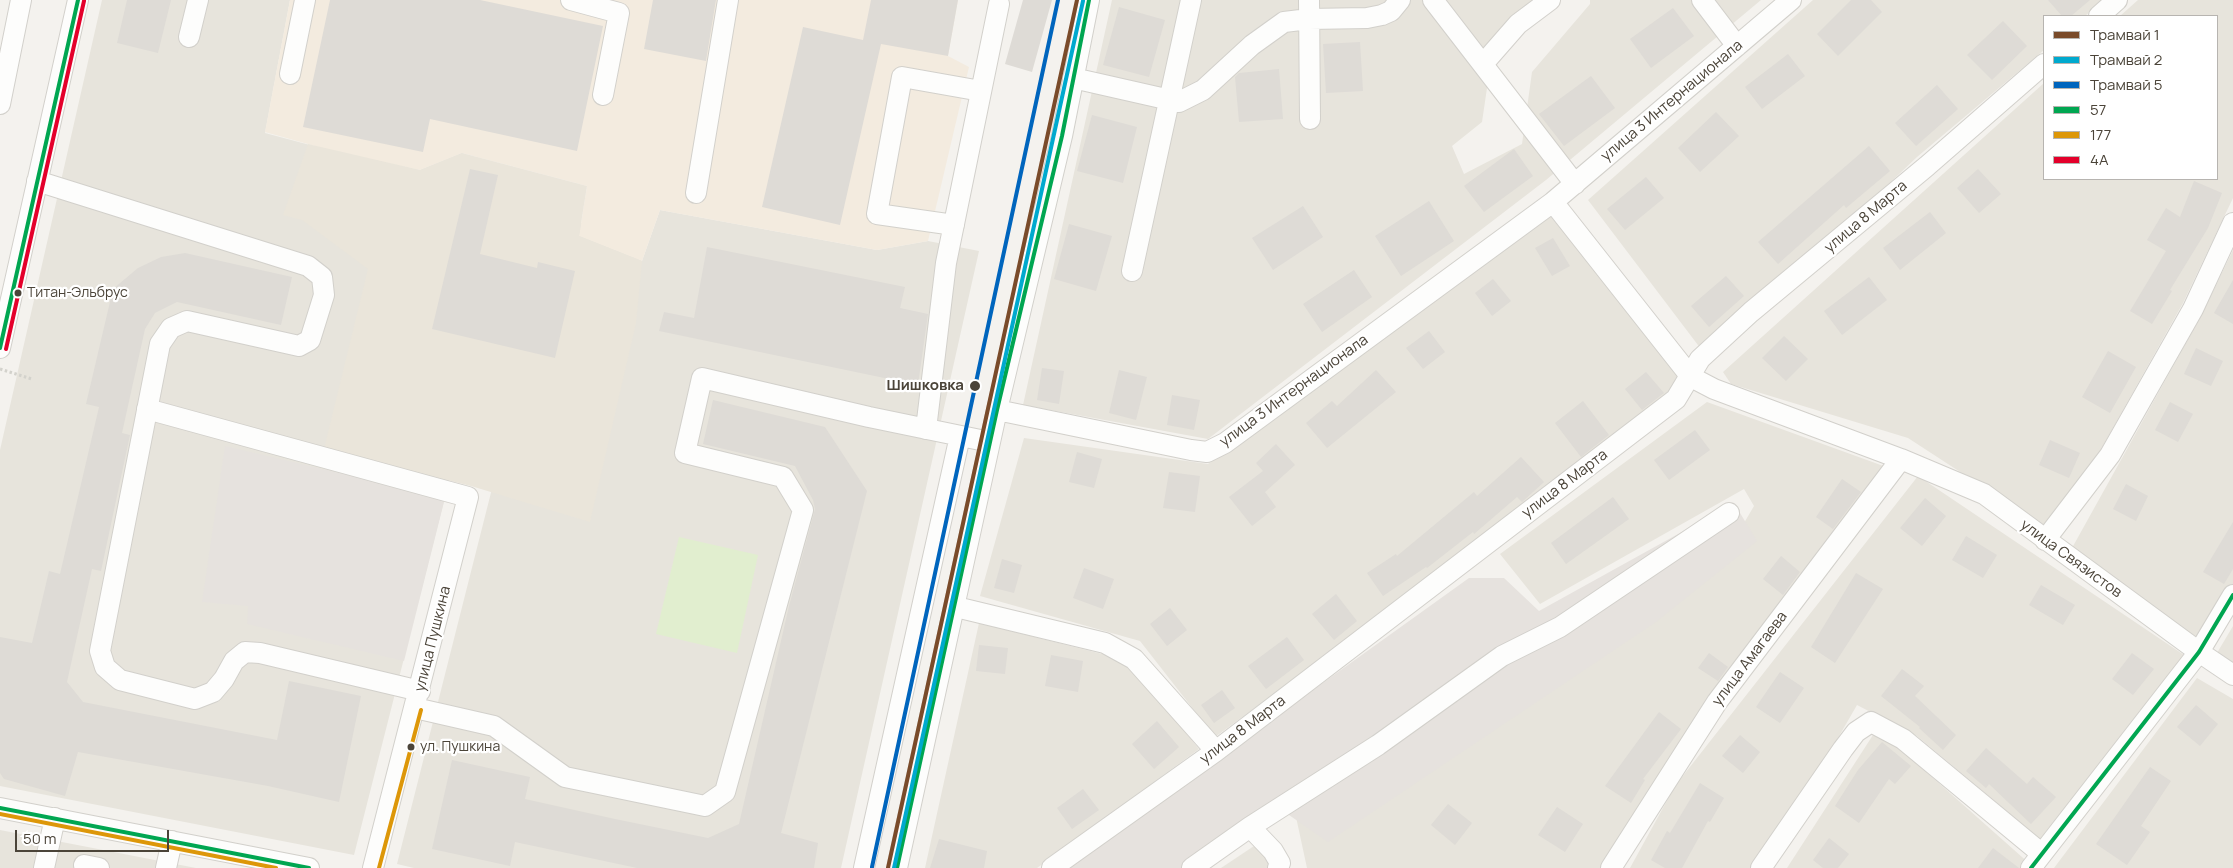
<!DOCTYPE html>
<meta charset="utf-8">
<style>
body{margin:0}
#map{position:relative;width:2233px;height:868px;overflow:hidden;background:#f4f2ee;font-family:Manrope,sans-serif}
canvas{display:block}
.legend{position:absolute;left:2043px;top:15px;width:175px;height:165px;box-sizing:border-box;background:#fff;border:1px solid #b7b4b0;margin:0;padding:6px 9px;list-style:none;font-size:15px;color:#4b4439}
.legend li{display:flex;align-items:center;gap:10px;height:25px}
.legend b{width:25px;border:1px solid #b7b4b0}
.scale{position:absolute;left:15px;top:830px;width:154px;height:22px;box-sizing:border-box;border:2px solid #4b4439;border-top:0;padding-left:6px;font-size:15px;line-height:18px;white-space:nowrap;color:#4b4439;-webkit-text-stroke:4px #fff;paint-order:stroke}
</style>
<div id="map">
<canvas width="2233" height="868"></canvas>
<ul class="legend">
<li><b style="height:6px;background:#7a4b2a"></b>Трамвай 1</li>
<li><b style="height:6px;background:#00a9ce"></b>Трамвай 2</li>
<li><b style="height:6px;background:#0065bd"></b>Трамвай 5</li>
<li><b style="height:6px;background:#00a651"></b>57</li>
<li><b style="height:6px;background:#dd9709"></b>177</li>
<li><b style="height:6px;background:#e4002b"></b>4А</li>
</ul>
<div class="scale">50 m</div>
</div>
<script>
const context = document.querySelector('canvas').getContext('2d');
context.lineJoin = 'round';
function fillPath(path, color) {
  context.fillStyle = color;
  context.fill(path, 'evenodd');
}
function shape(rows) {
  const path = new Path2D();
  for (const r of rows) {
    path.moveTo(r[0], r[1]);
    for (let i = 2; i < r.length; i += 2) path.lineTo(r[i], r[i + 1]);
  }
  return path;
}
function trace(path, color, width, dash) {
  context.strokeStyle = color;
  context.lineWidth = width;
  context.lineCap = dash ? 'butt' : 'round';
  context.setLineDash(dash || []);
  context.stroke(path);
}
function drawText(font, color, halo, rows, align = 'center') {
  context.font = font + ' Manrope,sans-serif';
  context.lineWidth = 4.5;
  context.setLineDash([]);
  context.textBaseline = 'middle';
  context.strokeStyle = halo;
  context.fillStyle = color;
  for (const [text, x, y, turn = 0] of rows) {
    context.save();
    context.translate(x, y);
    context.rotate((+turn || 0) * Math.PI / 180);
    context.textAlign = isNaN(turn) ? turn : align;
    if (halo) context.strokeText(text, 0, 0);
    context.fillText(text, 0, 0);
    context.restore();
  }
}
fillPath(shape([
 [102,0,290,0,265,133,340,153,420,170,462,153,642,261,660,210,877,250,928,241,979,251,841,868,414,868,397,864,521,374,479,363,354,855,0,786,0,450],
 [1112,0,1538,0,1492,54,1482,122,1452,146,1464,174,1522,144,1532,72,1590,4,1590,0,1761,0,1546,180,1208,439,1023,405],
 [1813,0,2104,0,2085,16,2044,16,2044,50,1917,157,1707,357,1588,200],
 [2138,0,2233,0,2233,198,2183,303,2054,533,1908,438,1731,384,1723,372,2044,83,2044,179,2217,179,2217,16,2120,16],
 [1559,209,1691,369,1673,402,1215,737,1140,641,980,596,1024,438,1208,464],
 [2233,250,2233,585,2200,643,2072,548,2201,316],
 [1707,402,1900,472,1661,773,1608,868,1307,868,1296,817,1744,523,1754,506,1744,489,1540,604,1500,554],
 [1918,476,2187,657,2040,839,1917,736,1857,705,1763,868,1630,868,1675,786],
 [979,623,1126,660,1199,749,1037,868,925,868],
 [2233,626,2233,664,2217,653],
 [2197,678,2233,699,2233,868,2054,868],
 [1873,735,1897,746,2031,865,2029,868,1787,868],
 [0,830,196,868,0,868],
 [1260,842,1282,868,1221,868]
]), '#e7e4dc');
fillPath(shape([
 [290,0,958,0,948,56,969,67,928,241,877,250,660,210,642,261,579,236,587,186,462,153,420,170,340,153,265,132]
]), '#f3ebdf');
fillPath(shape([
 [225,446,445,498,404,661,247,624,248,606,202,602],
 [1734,503,1757,541,1656,622,1328,842,1276,806,1185,868,1065,868,1469,578,1504,578,1539,611]
]), '#e6e2de');
fillPath(shape([
 [308,144,420,170,462,153,587,186,579,236,642,261,636,323,590,522,471,486,324,449,368,269,302,220,283,215]
]), '#eae5da');
fillPath(shape([
 [679,537,758,555,737,653,656,634]
]), '#e1eecf');
fillPath(shape([
 [127,0,171,0,158,53,117,43],
 [330,0,480,0,603,26,577,151,430,119,423,152,303,127],
 [653,0,716,0,706,61,644,49],
 [871,0,958,0,948,56,881,44,840,225,762,207,803,27,863,40],
 [1023,0,1052,0,1032,72,1005,64],
 [1851,0,1871,0,1882,12,1838,56,1817,34],
 [2048,0,2090,0,2071,16,2062,16],
 [1119,7,1165,20,1149,77,1103,65],
 [1673,8,1694,36,1651,68,1630,39],
 [2003,21,2027,46,1992,80,1967,55],
 [1360,42,1363,91,1326,93,1323,44],
 [1788,54,1805,76,1762,109,1745,87],
 [1279,69,1283,119,1239,122,1235,77,1239,73],
 [1591,76,1615,108,1564,146,1539,114],
 [1937,85,1958,109,1916,146,1895,123],
 [1716,112,1739,136,1700,172,1678,148],
 [1092,115,1137,127,1123,183,1077,171],
 [1869,146,1890,171,1846,208,1844,205,1778,264,1758,242],
 [1514,149,1533,176,1484,212,1464,186],
 [470,169,498,175,480,254,537,268,538,262,575,271,555,358,432,329],
 [1978,169,2001,194,1979,213,1957,188],
 [1646,177,1664,198,1625,230,1607,209],
 [2194,181,2222,193,2208,228,2170,290,2172,291,2152,324,2130,311,2166,251,2147,240,2166,208,2180,217],
 [1429,201,1454,241,1401,276,1375,236],
 [1303,206,1323,237,1273,270,1252,238],
 [1930,212,1946,233,1900,270,1883,248],
 [1069,224,1112,236,1096,291,1054,279],
 [1553,238,1570,266,1552,276,1535,248],
 [707,247,905,287,900,308,928,314,918,385,659,331,664,312,694,318],
 [185,253,292,277,281,325,177,302,155,313,145,329,122,433,130,435,101,571,92,569,67,682,83,702,277,740,289,681,361,696,339,802,268,786,78,752,65,796,4,779,0,773,0,637,32,643,49,571,60,574,99,407,86,404,113,289,138,268,161,257],
 [1354,270,1372,297,1322,332,1303,304],
 [1726,276,1744,296,1709,327,1691,306],
 [1869,277,1887,300,1842,335,1824,311],
 [1493,279,1511,301,1492,316,1475,293],
 [2233,280,2233,324,2214,313],
 [1429,331,1445,352,1423,369,1406,348],
 [1784,336,1808,359,1786,381,1762,358],
 [2196,348,2223,361,2211,386,2184,374],
 [2108,351,2136,367,2110,413,2082,397],
 [1042,368,1064,371,1059,404,1037,400],
 [1119,370,1147,377,1136,420,1109,413],
 [1376,370,1396,392,1327,448,1306,423,1332,401,1337,406],
 [1646,372,1664,393,1642,410,1625,389],
 [1172,395,1200,400,1194,430,1167,425],
 [713,400,825,427,867,491,781,833,818,843,814,868,637,868,515,842,510,866,432,849,452,760,530,777,525,799,615,819,708,838,739,824,789,606,815,509,813,500,795,466,703,444],
 [1583,401,1609,435,1581,457,1555,423],
 [2170,402,2193,414,2178,442,2155,430],
 [1695,430,1710,450,1669,480,1654,460],
 [2050,440,2080,453,2069,478,2039,465],
 [1276,444,1295,465,1265,492,1276,507,1252,526,1229,497,1263,471,1256,463],
 [1077,452,1102,459,1094,488,1069,482],
 [1521,457,1544,482,1522,502,1517,497,1474,534,1473,532,1427,568,1426,567,1383,596,1367,573,1396,554,1397,556,1474,492,1477,496],
 [1169,472,1200,476,1195,512,1163,508],
 [1842,479,1861,492,1833,529,1816,517],
 [2126,484,2148,496,2136,521,2113,509],
 [1613,497,1629,519,1566,564,1551,543],
 [1925,498,1946,516,1922,546,1900,528],
 [2233,522,2233,569,2224,584,2203,572],
 [1966,536,1997,555,1983,578,1952,560],
 [1781,556,1800,572,1783,595,1763,579],
 [1002,559,1022,565,1014,593,994,588],
 [1084,568,1114,579,1103,609,1073,598],
 [1856,573,1883,589,1835,663,1811,647],
 [2041,585,2075,605,2063,625,2029,605],
 [1336,594,1357,621,1334,640,1312,614],
 [1170,608,1187,630,1167,646,1150,624],
 [1287,637,1304,660,1266,689,1248,666],
 [979,645,1008,648,1005,674,976,671],
 [1709,653,1728,667,1718,681,1698,668],
 [2132,653,2154,669,2133,695,2112,679],
 [1051,655,1083,661,1078,692,1045,686],
 [1902,669,1924,686,1915,696,1956,735,1943,750,1919,728,1920,727,1881,696],
 [1780,672,1804,688,1780,723,1756,707],
 [1222,690,1235,708,1214,723,1201,705],
 [2196,705,2218,724,2200,746,2177,727],
 [1659,712,1681,729,1643,779,1645,780,1631,803,1605,786],
 [1157,721,1179,747,1154,769,1132,744],
 [1740,735,1760,752,1743,773,1722,756],
 [1882,742,1911,766,1895,784,1889,779,1859,823,1835,806,1858,770],
 [1986,748,2027,784,2033,777,2056,797,2031,824,1989,784,1986,788,1966,771],
 [2150,767,2171,781,2141,826,2150,832,2127,865,2096,844],
 [1700,783,1724,798,1710,822,1708,821,1682,868,1665,868,1651,860,1667,831,1670,833],
 [1083,789,1099,810,1072,829,1057,808],
 [1448,804,1472,823,1455,845,1431,825],
 [1557,807,1583,824,1565,852,1538,835],
 [1829,838,1849,854,1838,868,1823,868,1813,860],
 [939,839,987,851,984,868,930,868],
 [1993,848,2019,868,1978,868]
]), '#dedbd6');
const minor = shape([
 [571,0,619,13,603,95],
 [1309,0,1310,119],
 [1433,0,1575,184],
 [1702,0,1737,46],
 [2099,16,2117,0],
 [189,37,198,0],
 [1483,64,1518,24,1550,0],
 [290,74,305,0],
 [1073,78,1179,102,1203,90,1252,45,1284,22,1309,19,1367,18,1382,15,1391,11,1400,0],
 [0,104,21,0],
 [37,181,308,266,322,277,324,295,310,340,299,346,187,321,171,328,160,344,100,651,105,667,120,680,195,699,213,692,224,679,234,661,245,652,260,653,420,691],
 [696,193,728,0],
 [1553,202,1691,377,1714,389,1901,459,1984,494,2199,652,2233,675],
 [954,225,877,214,902,77,981,91],
 [1132,271,1191,0],
 [0,348,78,0],
 [147,409,468,497,373,868],
 [997,410,1191,450,1207,452,1225,443,1553,202,1791,0],
 [926,429,946,263,999,4],
 [2045,540,2110,455,2193,309,2233,223],
 [956,607,1105,643,1134,659,1216,751],
 [415,708,494,726,565,777,705,806,725,792,803,510,783,477,685,453,702,378,869,417,990,442],
 [0,808,309,868],
 [1250,827,1273,851,1280,863,1278,868],
 [84,865,99,868],
 [44,868,55,818],
 [166,868,172,841],
 [864,868,960,436],
 [897,868,997,410,1062,136,1089,0],
 [1052,868,1216,751,1676,399,1700,359,1751,312,1927,166,2044,64],
 [1192,868,1250,827,1378,745,1502,656,1560,627,1729,513],
 [1611,868,1717,702,1901,459],
 [1761,868,1843,749,1856,732,1871,722,1903,739,2042,854],
 [2031,868,2199,652,2233,595]
]);
trace(minor, '#d2d0cb', 22);
trace(shape([
 [0,369,32,379]
]), '#d3d2cc', 3, [2.5, 2.5]);
trace(minor, '#fdfdfc', 20);
trace(shape([
 [0,348,78,0],
 [0,808,309,868],
 [897,868,997,410,1062,136,1089,0],
 [2031,868,2199,652,2233,595]
]), '#00a651', 4);
trace(shape([
 [0,814,276,868],
 [379,868,421,710]
]), '#dd9709', 4);
trace(shape([
 [6,349,84,1]
]), '#e4002b', 4);
trace(shape([
 [888,868,1077,0]
]), '#7a4b2a', 4);
trace(shape([
 [894,868,1083,1]
]), '#00a9ce', 4);
trace(shape([
 [872,867,1058,0]
]), '#0065bd', 4);
for (const [x, y, r, color] of [
 [18,293,4.5,"#4b4439"],
 [975,386,6,"#4b4439"],
 [411,747,4.5,"#4b4439"]
]) {
  const dot = new Path2D();
  dot.arc(x, y, r, 0, 2 * Math.PI);
  context.fillStyle = color;
  context.fill(dot);
  trace(dot, '#fff', 2);
}
drawText('14px', '#4b4439', '#fff', [
 ["Титан-Эльбрус",27,293],
 ["ул. Пушкина",420,747]
], 'left');
drawText('15px', '#4b4439', '#fff', [
 ["улица 3 Интернационала",1672,101,-40],
 ["улица 8 Марта",1866,217,-40],
 ["улица 3 Интернационала",1294,391,-36],
 ["улица 8 Марта",1565,484,-37],
 ["улица Связистов",2071,559,36],
 ["улица Пушкина",433,639,-76],
 ["улица Амагаева",1750,659,-53],
 ["улица 8 Марта",1243,730,-37]
]);
drawText('bold 15px', '#4b4439', '#fff', [
 ["Шишковка",964,386]
], 'right');
</script>
